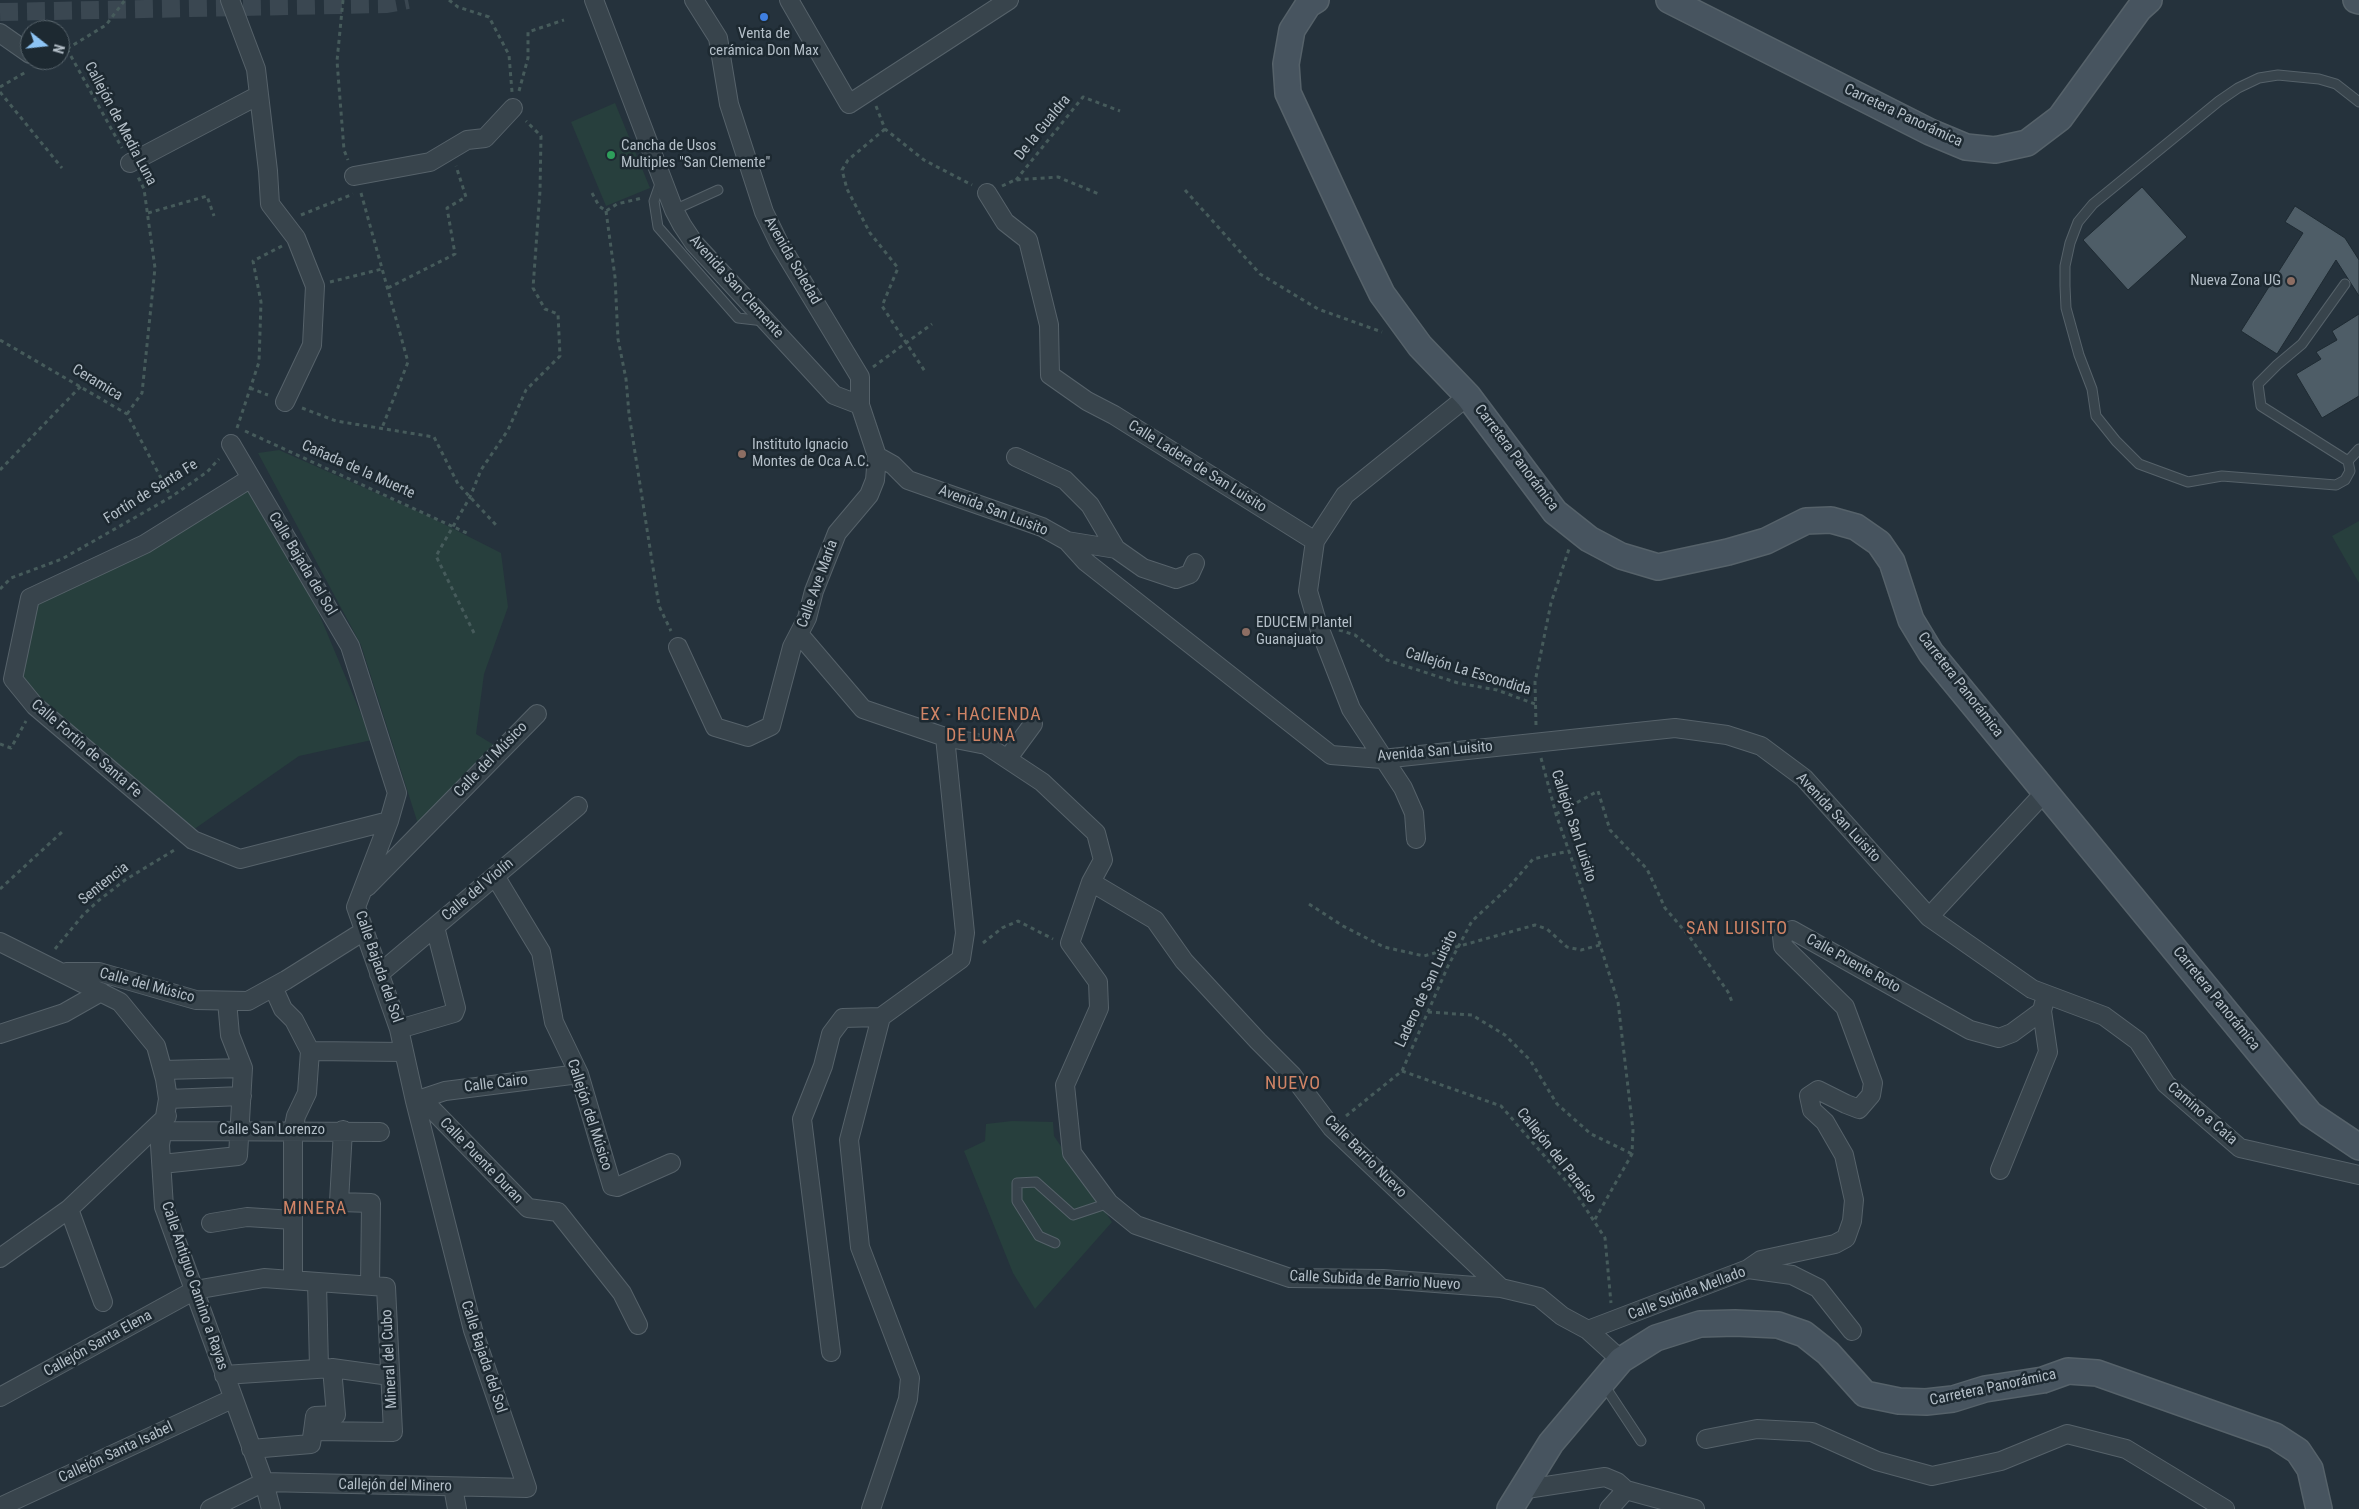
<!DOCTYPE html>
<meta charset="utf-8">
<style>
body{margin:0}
#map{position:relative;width:2359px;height:1509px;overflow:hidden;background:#25323c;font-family:"Roboto Condensed",sans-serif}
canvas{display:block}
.north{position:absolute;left:20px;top:20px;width:50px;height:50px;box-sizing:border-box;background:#1d2931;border:1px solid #59656d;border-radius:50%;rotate:106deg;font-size:14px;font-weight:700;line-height:20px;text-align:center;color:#b4bfc8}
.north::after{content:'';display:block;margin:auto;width:18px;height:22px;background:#8dc4f4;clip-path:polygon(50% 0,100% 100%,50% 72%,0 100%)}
</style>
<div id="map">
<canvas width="2359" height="1509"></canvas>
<div class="north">N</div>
</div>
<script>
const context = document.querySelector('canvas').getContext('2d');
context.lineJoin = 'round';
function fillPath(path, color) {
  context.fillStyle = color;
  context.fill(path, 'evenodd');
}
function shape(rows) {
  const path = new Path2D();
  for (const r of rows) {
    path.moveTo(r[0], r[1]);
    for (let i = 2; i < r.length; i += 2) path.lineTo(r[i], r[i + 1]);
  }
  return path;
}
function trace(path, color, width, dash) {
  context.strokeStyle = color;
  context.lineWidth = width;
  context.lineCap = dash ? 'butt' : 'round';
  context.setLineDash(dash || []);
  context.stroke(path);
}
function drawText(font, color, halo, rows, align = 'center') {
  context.font = font + ' "Roboto Condensed",sans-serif';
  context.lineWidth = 5;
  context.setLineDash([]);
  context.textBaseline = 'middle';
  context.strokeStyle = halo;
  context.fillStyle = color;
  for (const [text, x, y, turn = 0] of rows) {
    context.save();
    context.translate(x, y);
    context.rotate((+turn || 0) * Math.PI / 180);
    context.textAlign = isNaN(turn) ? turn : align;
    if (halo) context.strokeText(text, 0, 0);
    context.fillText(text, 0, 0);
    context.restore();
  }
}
fillPath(shape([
 [615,103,650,188,606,206,571,122],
 [279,450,426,515,501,553,508,607,484,674,476,734,494,745,418,824,361,645,258,453],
 [248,485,309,590,372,740,299,756,193,830,75,733,18,676,35,602,91,579,189,527],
 [2359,521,2359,583,2332,536],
 [1012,1121,1053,1122,1054,1136,1112,1222,1035,1309,1013,1273,964,1151,985,1141,986,1124]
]), '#273f3d');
const building = shape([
 [2142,187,2187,237,2128,290,2083,240,2142,187],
 [2295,206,2345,238,2359,260,2359,296,2336,260,2277,354,2241,331,2303,233,2285,222,2295,206],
 [2359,314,2359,396,2322,418,2296,374,2321,359,2316,352,2337,340,2332,331,2359,314]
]);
fillPath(building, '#4e5d67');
trace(building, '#1f2b33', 1);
trace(shape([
 [0,12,387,4,408,0]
]), '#3a4751', 18, [18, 9]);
const lane = shape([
 [661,181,654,201,658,227,738,318,764,321],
 [674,210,718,190],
 [2345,284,2302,344,2277,365,2258,384,2261,406,2348,461,2350,471,2345,480,2336,485,2222,476,2188,482,2139,464,2116,441,2096,416,2092,389,2079,355,2066,308,2065,286,2065,266,2070,243,2078,222,2093,204,2219,101,2238,88,2259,78,2278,75,2319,79,2336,84,2359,102],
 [2348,461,2359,449],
 [1055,1243,1039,1236,1017,1201,1017,1183,1036,1182,1073,1215,1109,1203],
 [1604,1385,1641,1441]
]);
const street = shape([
 [230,0,256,69,268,171,270,204,296,238,315,286,312,345,285,402],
 [594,0,674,210,682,225,694,243,834,395,860,405],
 [789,0,849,104,1009,0],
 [0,33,30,54],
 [130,163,259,95],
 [354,176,430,162,467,140,485,138,513,108],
 [987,193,1005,222,1028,240,1049,325,1050,375,1087,401,1114,415,1315,541],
 [877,456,893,465,908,480,1042,527,1067,541,1086,562,1331,755,1382,759,1675,728,1727,735,1761,746,1804,778,1929,917,2032,989,2104,1016,2138,1041,2166,1084,2240,1148,2359,1175],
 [1016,457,1065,480,1090,505,1116,549],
 [251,478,145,544,30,598,13,679,35,706,193,840,240,859,389,821],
 [1067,541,1116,549,1143,568,1176,579,1190,574,1195,563],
 [799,634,863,709,945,737,986,745,1042,782,1096,833,1103,860,1091,882,1070,943,1098,982,1099,1008,1065,1085,1072,1153,1109,1203,1136,1225,1290,1278,1383,1279,1501,1288,1539,1297,1562,1316,1588,1330,1621,1360],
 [678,647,715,727,748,737,771,726,792,647,807,618,814,591,837,533,869,495,875,480,877,456,860,405,860,377,779,243,764,212,729,104,718,38,694,0],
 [1008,758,1033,724],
 [1416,839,1414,813,1403,788,1351,709,1317,622,1308,591,1315,541,1345,495,1468,396],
 [495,876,541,952,554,1022,579,1074,612,1186,617,1187,671,1163],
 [1091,882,1155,920,1184,961,1258,1041,1292,1075,1332,1128,1501,1288],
 [367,887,537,714],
 [1929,917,2045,792],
 [0,942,120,1002,156,1046,165,1079,168,1099,160,1145,164,1207,264,1482,271,1509],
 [66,972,99,972,196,1000,248,1001,286,980,364,931],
 [379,974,578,806],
 [273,987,283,1009,294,1020,310,1051,307,1093,296,1116,293,1131,293,1280],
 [399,1029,454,1013,456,1008,435,927],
 [0,1034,64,1013,101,992],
 [310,1051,404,1052],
 [163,1070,243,1068],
 [168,1099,242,1096],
 [422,1099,528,1208,558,1212,622,1293,638,1325],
 [415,1101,445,1091,579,1074],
 [343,1130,339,1202,371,1203,370,1286],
 [164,1131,380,1132],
 [162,1164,238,1156,243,1068,230,1035,227,1001],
 [2000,1170,2048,1052,2042,1011,2044,1003],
 [69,1209,103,1302],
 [211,1223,247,1217,293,1220],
 [0,1258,69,1209,167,1116],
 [1748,1269,1761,1260,1835,1244,1846,1238,1852,1221,1854,1200,1844,1155,1825,1122,1812,1110,1809,1096,1818,1090,1846,1104,1859,1109,1871,1095,1873,1083,1845,1007,1783,946,1782,936,1792,930,1970,1030,1999,1038,2012,1033,2042,1011],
 [317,1282,319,1368],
 [1588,1330,1748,1269,1792,1275,1818,1288,1852,1331],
 [831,1352,802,1119,823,1066,831,1034,843,1018,881,1017],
 [224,1375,332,1368,390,1376],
 [0,1397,195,1290,264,1278,386,1287,393,1432,313,1431,311,1444,251,1449],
 [313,1431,315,1416,336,1415,332,1368],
 [1706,1439,1757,1429,1812,1432,1877,1461,1932,1476,2001,1461,2067,1434,2126,1449,2225,1509],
 [453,1487,457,1509],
 [1520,1490,1605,1477,1617,1482,1626,1490,1695,1509],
 [0,1507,232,1399],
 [210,1509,264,1482,527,1488,473,1330,415,1101,399,1029,356,907,389,821,397,793,350,646,231,444],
 [871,1509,908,1399,910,1378,860,1247,849,1140,881,1017,961,959,965,933,945,737],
 [1609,1509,1626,1490]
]);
const secondary = shape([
 [1316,0,1308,5,1292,30,1286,64,1288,93,1363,255,1382,294,1420,346,1468,396,1555,512,1589,539,1621,556,1658,567,1728,552,1766,541,1806,521,1831,520,1856,527,1879,543,1892,562,1911,620,1931,653,2310,1114,2359,1147],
 [1669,0,1930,132,1966,147,1995,150,2027,143,2060,118,2139,9,2149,0],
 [2356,0,2359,1],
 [1510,1509,1551,1443,1621,1360,1656,1338,1700,1324,1735,1323,1778,1325,1804,1334,1828,1353,1865,1394,1899,1401,1926,1402,1953,1399,1985,1389,2043,1380,2068,1371,2097,1373,2275,1436,2298,1451,2310,1469,2319,1509]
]);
trace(lane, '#56626a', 11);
trace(street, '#56626a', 20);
trace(secondary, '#56626a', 28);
trace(shape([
 [343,0,337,61,344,150,348,160],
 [449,0,458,7,489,17,509,55,512,92],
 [67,49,122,148],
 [60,53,106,25,125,0],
 [0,87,26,72],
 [519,91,528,58,528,32,564,20],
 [0,92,62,168],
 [876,106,885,129,924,160,972,185],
 [885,129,848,160,842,170,847,189,870,233,898,268,882,306,926,373],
 [1016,180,1083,97,1120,111],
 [1002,186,1015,180,1058,177,1099,194],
 [1185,190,1260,274,1318,309,1382,332],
 [361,193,408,362,382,428],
 [592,193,599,206,606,211,617,204,642,198],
 [606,211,615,277,618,339,626,379,629,414,659,606,671,631],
 [148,213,207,196,214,216],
 [301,215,353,194],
 [330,282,382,269],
 [388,288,455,254,447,208,466,197,456,166],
 [0,340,127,414,171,497],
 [873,367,932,324],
 [250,388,268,395],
 [302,408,336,421,434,437,458,484,496,525],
 [127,414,142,393,155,268,144,189,138,177],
 [237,428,259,362,261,302,253,261,282,246],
 [245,431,469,534],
 [0,470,81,386],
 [0,589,11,578,62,559,171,497,207,472,219,459],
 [1339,630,1355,635,1387,660,1458,683,1497,690,1535,704],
 [474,633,436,556,470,497,481,470,508,430,526,390,560,356,558,314,545,309,533,288,540,191,541,136,526,121],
 [1536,725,1535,682,1551,603,1569,549],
 [0,744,11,748,26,721],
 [1541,758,1556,814,1587,903,1618,1002,1633,1130,1632,1154,1594,1221],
 [1556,814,1598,791,1610,830,1647,869,1665,908,1689,936,1728,992,1733,1004],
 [0,889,62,832],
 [1309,904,1343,926,1384,947,1424,956,1535,925,1547,929,1567,947,1581,950,1600,945],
 [983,943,1002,928,1018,921,1053,939],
 [55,949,83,915,98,901,125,880,176,849],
 [1428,1012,1472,1015,1505,1035,1530,1060,1557,1104,1591,1134,1632,1154],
 [1402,1071,1501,1106,1573,1189,1605,1238,1611,1303],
 [1346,1116,1402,1071,1448,966,1472,921,1510,886,1533,859,1569,851]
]), '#465b5b', 3, [4, 4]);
trace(lane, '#38444c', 9);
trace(street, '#38444c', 18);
trace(secondary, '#47545f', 25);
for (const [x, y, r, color] of [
 [764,17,5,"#3f7fe0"],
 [611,155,5,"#2e9e5b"],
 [2291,281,5,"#8d6e63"],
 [742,454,5,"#8d6e63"],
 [1246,632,5,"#8d6e63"]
]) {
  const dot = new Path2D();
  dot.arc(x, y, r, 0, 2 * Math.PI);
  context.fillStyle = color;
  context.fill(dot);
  trace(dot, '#1d2931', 2);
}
drawText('15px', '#b4bfc8', '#1d2931', [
 ["Venta de",764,34,"center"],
 ["cerámica Don Max",764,51,"center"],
 ["Cancha de Usos",621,146],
 ["Multiples \"San Clemente\"",621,163],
 ["Nueva Zona UG",2281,281,"right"],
 ["Instituto Ignacio",752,445],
 ["Montes de Oca A.C.",752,462],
 ["EDUCEM Plantel",1256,623],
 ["Guanajuato",1256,640]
], 'left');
drawText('15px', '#b4bfc8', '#1d2931', [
 ["Carretera Panorámica",1903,116,25],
 ["Callejón de Media Luna",120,124,62],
 ["De la Gualdra",1043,128,-51],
 ["Avenida Soledad",792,261,60],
 ["Avenida San Clemente",736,287,48],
 ["Ceramica",97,383,31],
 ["Carretera Panorámica",1516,458,53],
 ["Calle Ladera de San Luisito",1197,467,32],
 ["Cañada de la Muerte",358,470,24],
 ["Fortín de Santa Fe",151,492,-32],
 ["Avenida San Luisito",993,511,21],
 ["Calle Bajada del Sol",302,564,59],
 ["Calle Ave María",818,584,-70],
 ["Callejón La Escondida",1468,672,17],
 ["Carretera Panorámica",1960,685,52],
 ["Calle Fortín de Santa Fe",86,749,41],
 ["Avenida San Luisito",1435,752,-5],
 ["Calle del Músico",491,760,-46],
 ["Avenida San Luisito",1838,818,47],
 ["Callejón San Luisito",1573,826,72],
 ["Sentencia",104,884,-38],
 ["Calle del Violín",478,890,-40],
 ["Calle Puente Roto",1853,964,29],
 ["Calle Bajada del Sol",378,967,71],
 ["Calle del Músico",147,986,15],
 ["Ladero de San Luisito",1427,989,-65],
 ["Carretera Panorámica",2216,999,51],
 ["Calle Cairo",496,1084,-7],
 ["Camino a Cata",2202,1114,41],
 ["Callejón del Músico",589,1115,72],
 ["Calle San Lorenzo",272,1130],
 ["Callejón del Paraíso",1556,1156,51],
 ["Calle Barrio Nuevo",1365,1157,45],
 ["Calle Puente Duran",481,1161,46],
 ["Calle Subida de Barrio Nuevo",1375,1281,3],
 ["Calle Antiguo Camino a Rayas",194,1286,71],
 ["Calle Subida Mellado",1687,1294,-21],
 ["Callejón Santa Elena",98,1344,-29],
 ["Calle Bajada del Sol",483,1357,72],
 ["Mineral del Cubo",390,1359,-93],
 ["Carretera Panorámica",1993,1388,-12],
 ["Callejón Santa Isabel",116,1453,-25],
 ["Callejón del Minero",395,1486,1]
]);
context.letterSpacing = '1px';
drawText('18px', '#d08466', '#1d2931', [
 ["EX - HACIENDA",981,715],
 ["DE LUNA",981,736],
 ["SAN LUISITO",1737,929],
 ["NUEVO",1293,1084],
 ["MINERA",315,1209]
]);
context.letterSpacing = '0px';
</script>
